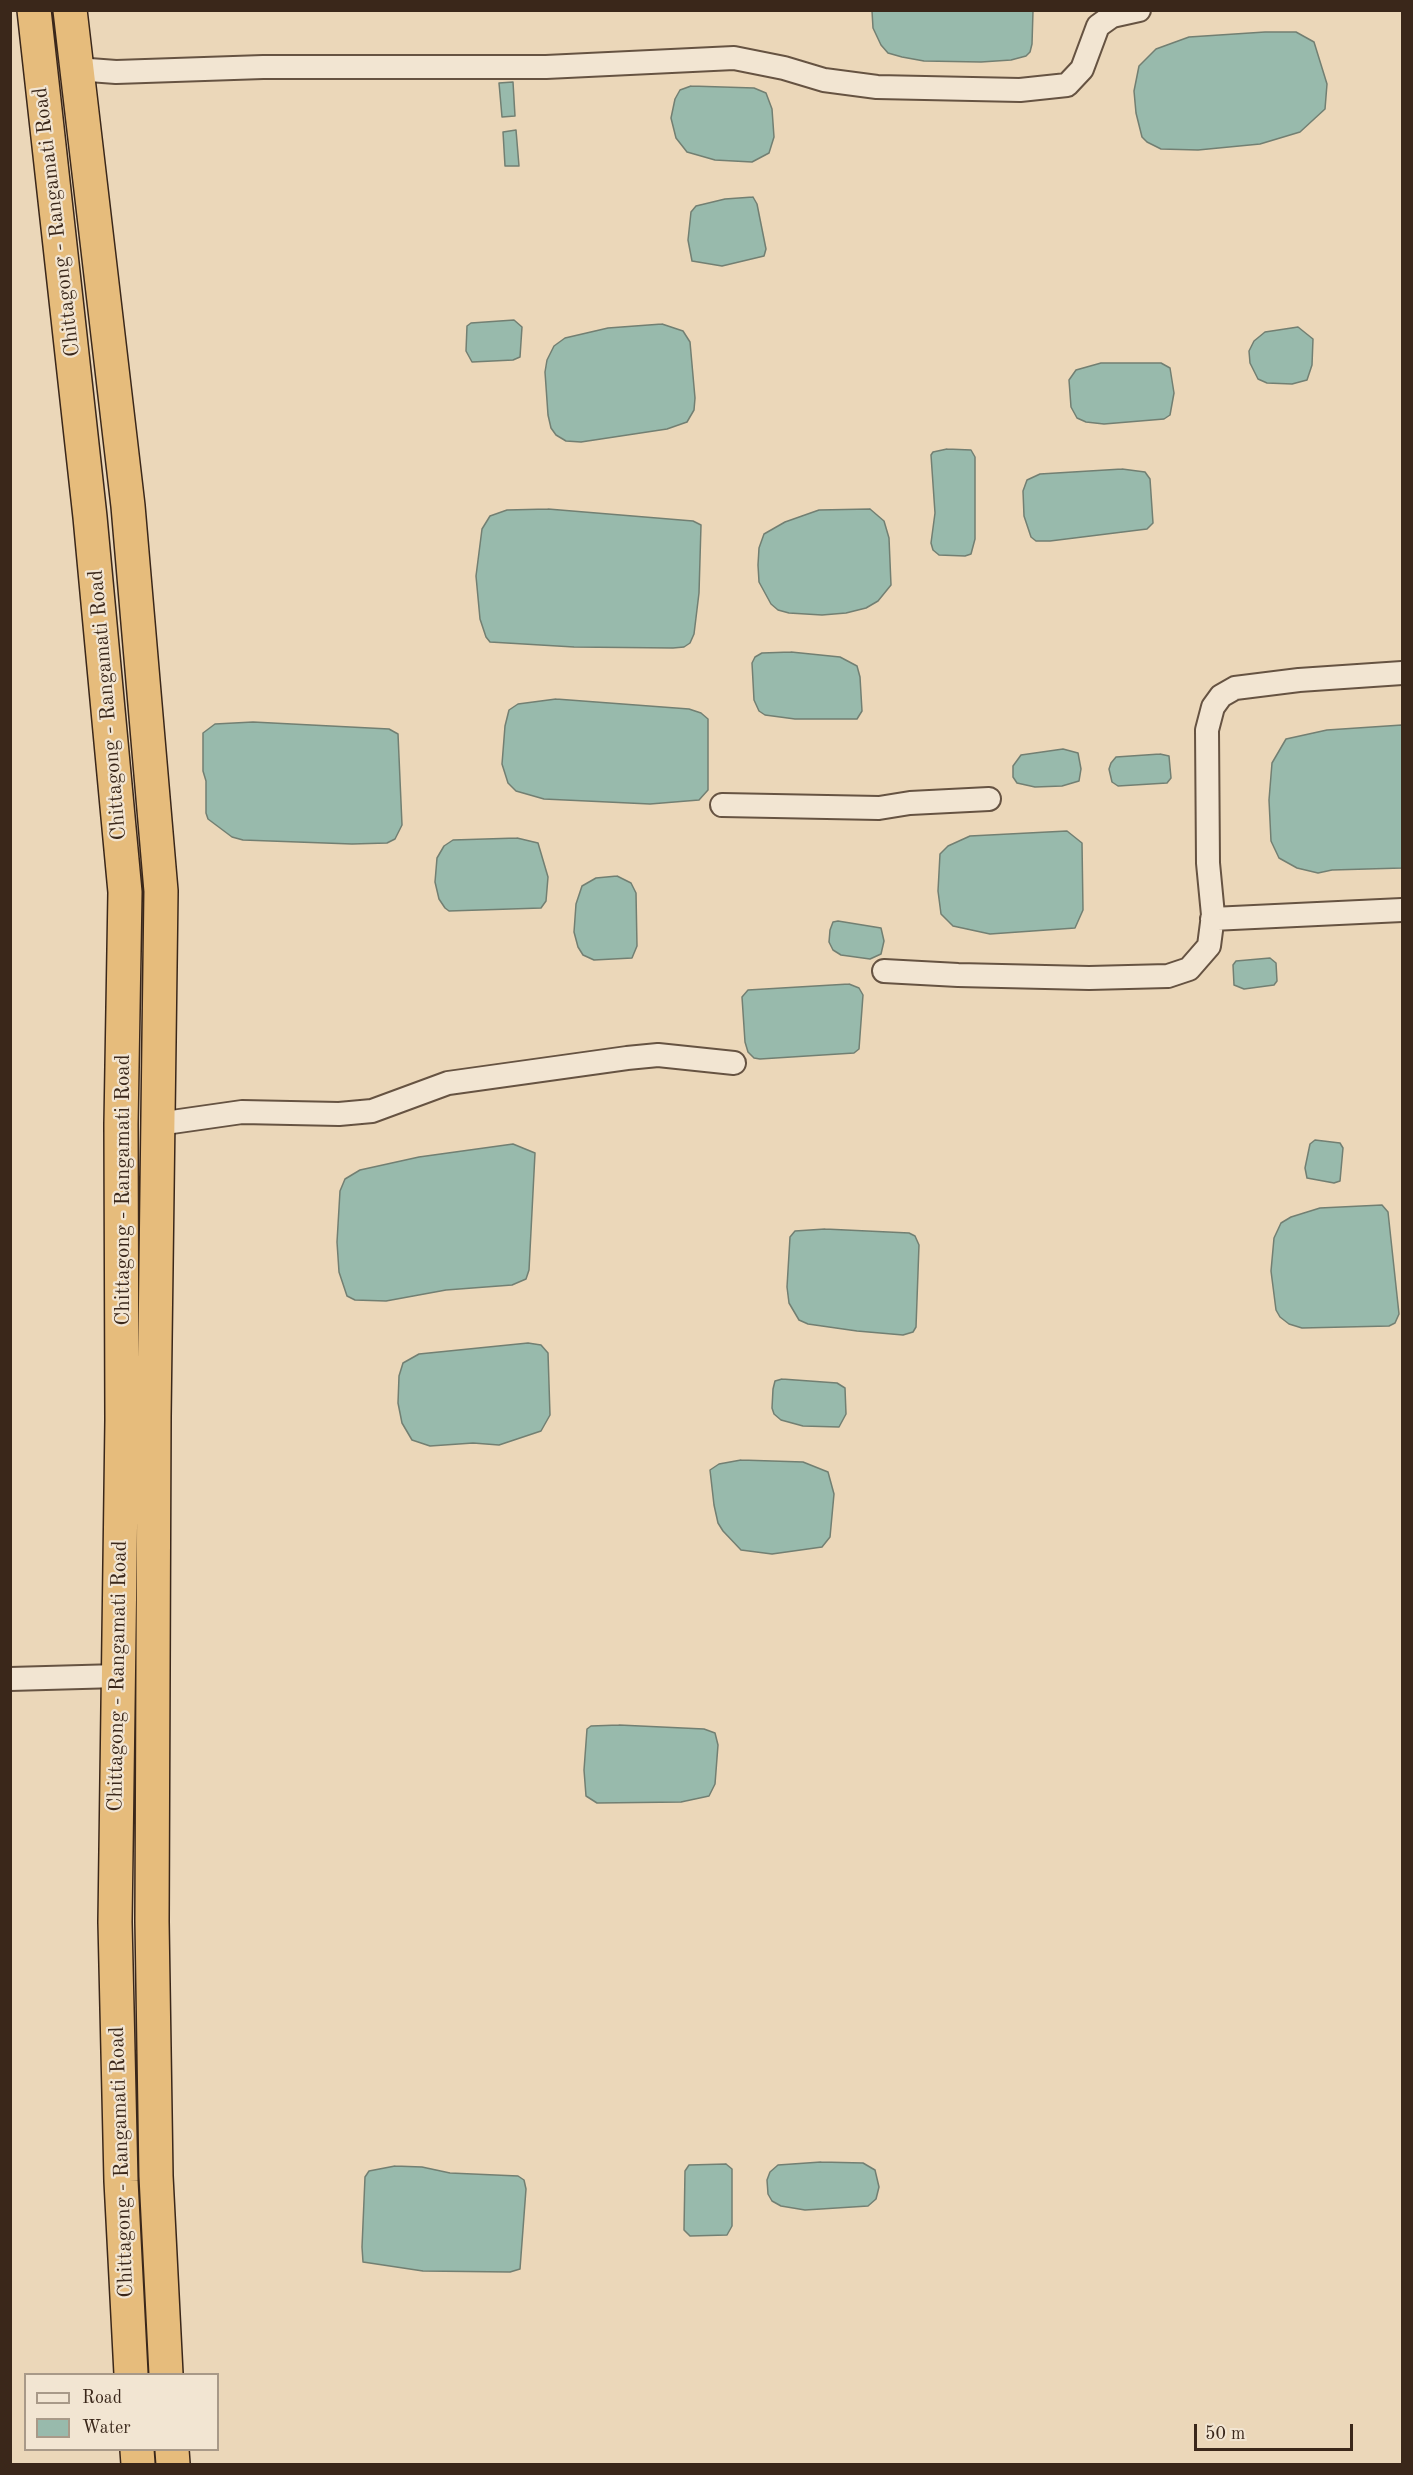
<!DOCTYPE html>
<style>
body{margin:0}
#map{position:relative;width:1413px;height:2475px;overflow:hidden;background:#ebd7b9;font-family:"Old Standard TT",serif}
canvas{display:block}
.frame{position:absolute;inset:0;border:12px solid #3a271a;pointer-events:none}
.legend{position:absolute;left:24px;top:2373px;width:195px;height:78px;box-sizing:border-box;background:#f2e5d2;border:2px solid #a89988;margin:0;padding:8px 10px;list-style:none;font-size:18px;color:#3a271a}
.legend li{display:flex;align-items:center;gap:12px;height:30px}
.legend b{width:30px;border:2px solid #a89988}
.scale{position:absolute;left:1194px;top:2424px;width:159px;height:27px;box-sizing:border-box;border:3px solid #3a271a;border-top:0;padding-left:8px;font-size:18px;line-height:21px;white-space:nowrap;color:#3a271a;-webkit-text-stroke:4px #f2e5d2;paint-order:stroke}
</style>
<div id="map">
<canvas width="1413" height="2475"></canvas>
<div class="frame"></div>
<ul class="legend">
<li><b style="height:8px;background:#f2e5d2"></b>Road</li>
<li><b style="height:16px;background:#98baac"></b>Water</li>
</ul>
<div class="scale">50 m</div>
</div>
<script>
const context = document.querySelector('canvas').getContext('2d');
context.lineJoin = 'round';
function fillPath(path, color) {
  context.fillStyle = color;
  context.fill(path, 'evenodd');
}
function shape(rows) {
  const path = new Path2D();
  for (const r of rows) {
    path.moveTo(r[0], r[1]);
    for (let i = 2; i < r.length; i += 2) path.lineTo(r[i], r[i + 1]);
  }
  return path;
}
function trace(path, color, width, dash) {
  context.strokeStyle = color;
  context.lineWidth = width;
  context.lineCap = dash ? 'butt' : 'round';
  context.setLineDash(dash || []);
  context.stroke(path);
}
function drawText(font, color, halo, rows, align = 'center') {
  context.font = font + ' "Old Standard TT",serif';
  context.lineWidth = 4.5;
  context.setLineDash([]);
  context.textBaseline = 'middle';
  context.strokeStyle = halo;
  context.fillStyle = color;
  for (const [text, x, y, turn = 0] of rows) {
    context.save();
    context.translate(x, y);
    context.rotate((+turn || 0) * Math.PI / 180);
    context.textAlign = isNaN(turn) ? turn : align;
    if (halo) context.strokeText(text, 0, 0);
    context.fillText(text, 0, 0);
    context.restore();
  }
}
const water = shape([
 [872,11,1033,11,1032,44,1030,52,1026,56,1011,60,981,62,924,61,902,57,888,53,881,45,873,28,872,11],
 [1265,32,1296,32,1314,42,1327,84,1325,109,1300,132,1260,144,1198,150,1161,149,1147,142,1142,137,1136,113,1134,91,1139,66,1156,49,1189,37,1265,32],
 [513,82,515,116,502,117,499,83,513,82],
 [691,86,754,88,766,93,772,109,774,137,769,153,752,162,715,160,687,152,676,138,671,118,675,99,680,90,691,86],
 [516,130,519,166,505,166,503,132,516,130],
 [753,197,757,204,766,249,764,256,722,266,692,261,688,240,691,212,696,206,725,199,753,197],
 [514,320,522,327,520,357,513,360,472,362,466,351,467,326,471,323,514,320],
 [662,324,683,331,690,342,695,398,694,410,687,422,667,429,581,442,566,441,556,435,551,428,548,415,545,372,547,360,554,346,565,338,608,328,662,324],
 [1298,327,1313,339,1312,365,1307,380,1292,384,1267,383,1258,379,1250,363,1249,351,1254,341,1265,332,1298,327],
 [1101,363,1161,363,1170,368,1174,393,1170,415,1164,419,1104,424,1086,422,1077,418,1071,407,1069,380,1076,370,1101,363],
 [947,449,971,450,975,457,975,539,971,554,965,556,939,555,933,550,931,543,935,513,931,455,933,452,947,449],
 [1122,469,1145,472,1150,479,1153,523,1147,529,1050,541,1036,541,1031,537,1024,516,1023,491,1027,480,1040,474,1122,469],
 [548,509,693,521,701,525,699,593,694,634,690,643,684,647,673,648,574,647,490,642,486,637,480,619,476,576,482,529,490,516,507,510,548,509],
 [870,509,884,521,889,538,891,585,878,601,866,608,846,613,822,615,789,613,778,610,771,604,759,582,758,565,759,548,764,534,785,522,819,510,870,509],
 [791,652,840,657,857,666,860,677,862,711,857,719,795,719,765,715,759,711,754,700,752,663,755,657,762,653,791,652],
 [556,699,689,709,701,713,708,719,708,790,699,800,650,804,544,799,516,791,508,783,502,764,505,726,509,710,518,704,556,699],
 [253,722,389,729,398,734,402,825,395,839,387,843,352,844,243,840,232,837,208,819,206,813,206,781,203,771,203,733,215,724,253,722],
 [1402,725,1402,868,1332,870,1318,873,1297,868,1279,858,1271,841,1269,800,1272,763,1286,739,1327,730,1402,725],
 [1063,749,1078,753,1081,769,1079,781,1062,786,1035,787,1017,783,1013,777,1013,766,1021,755,1063,749],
 [1160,754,1169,756,1171,778,1167,783,1118,786,1112,782,1109,769,1111,763,1116,757,1160,754],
 [1067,831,1082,843,1083,910,1075,928,990,934,953,926,941,914,938,891,940,854,948,846,970,836,1067,831],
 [517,838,538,843,548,877,546,901,541,908,449,911,445,908,439,899,435,882,437,858,444,846,453,840,517,838],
 [617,876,631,883,636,893,637,946,632,958,594,960,583,955,578,947,574,932,576,904,582,886,596,878,617,876],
 [838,921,881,928,884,941,881,954,870,959,841,955,833,950,829,942,830,930,833,922,838,921],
 [1270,958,1276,963,1277,981,1274,985,1244,989,1234,985,1233,965,1236,961,1270,958],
 [849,984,859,988,863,995,859,1049,854,1053,760,1059,754,1058,748,1052,745,1042,742,997,748,990,849,984],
 [1315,1140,1340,1143,1343,1148,1340,1181,1334,1183,1307,1178,1305,1168,1310,1144,1315,1140],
 [513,1144,535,1153,529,1270,526,1279,512,1285,446,1290,386,1301,355,1300,347,1296,339,1272,337,1242,340,1191,345,1179,360,1170,419,1157,513,1144],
 [1382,1205,1388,1212,1399,1314,1395,1323,1389,1326,1302,1328,1289,1324,1280,1317,1276,1310,1271,1271,1274,1238,1281,1223,1291,1217,1320,1208,1382,1205],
 [825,1229,909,1233,915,1236,919,1245,916,1327,913,1332,903,1335,857,1331,808,1324,799,1320,789,1303,787,1287,790,1237,795,1231,825,1229],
 [528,1343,541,1345,548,1353,550,1415,541,1431,499,1445,473,1443,430,1446,412,1440,402,1423,398,1403,399,1376,403,1363,419,1354,528,1343],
 [782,1379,837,1383,845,1388,846,1414,839,1427,803,1426,781,1420,774,1414,772,1408,773,1389,775,1381,782,1379],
 [741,1460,803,1462,828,1472,834,1494,830,1537,822,1547,772,1554,741,1550,723,1531,718,1523,714,1505,710,1470,719,1464,741,1460],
 [619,1725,704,1729,715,1733,718,1745,715,1784,709,1796,681,1802,597,1803,586,1796,584,1770,587,1729,591,1726,619,1725],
 [821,2162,863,2163,875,2170,879,2187,876,2199,868,2206,805,2210,781,2206,772,2201,768,2194,767,2180,770,2172,778,2165,821,2162],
 [726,2164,732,2169,732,2226,727,2235,690,2236,684,2230,685,2171,689,2165,726,2164],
 [395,2166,422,2167,450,2173,518,2176,524,2180,526,2189,520,2269,510,2272,423,2271,363,2262,362,2247,365,2177,369,2171,395,2166]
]);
fillPath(water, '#98baac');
trace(water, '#727f72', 1.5);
const street = shape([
 [76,69,116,72,263,67,546,67,734,58,784,68,824,80,877,87,1020,90,1067,85,1082,69,1098,26,1112,16,1139,10],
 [722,805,879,808,910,803,989,799],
 [1212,919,1402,910],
 [884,971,958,975,1089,978,1168,976,1189,969,1209,946,1213,915,1208,863,1207,730,1213,707,1221,696,1235,688,1299,680,1402,673],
 [158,1124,242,1112,339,1114,372,1111,448,1083,627,1058,658,1055,734,1063],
 [10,1679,118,1676]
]);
const highway = shape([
 [34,10,90,517,125,892,121,1124,122,1420,115,1922,121,2181,131,2374],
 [70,10,128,506,161,891,154,1416,152,1921,156,2176,166,2374],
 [137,2450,138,2464],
 [172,2450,173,2464]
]);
trace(street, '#665342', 26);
trace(highway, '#3a271a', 36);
trace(street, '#f2e5d2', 22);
trace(highway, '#e6bc7c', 33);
drawText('21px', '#3a271a', '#f2e5d2', [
 ["Chittagong - Rangamati Road",57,222,-97],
 ["Chittagong - Rangamati Road",108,705,-95],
 ["Chittagong - Rangamati Road",123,1190,-90],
 ["Chittagong - Rangamati Road",118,1676,-89],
 ["Chittagong - Rangamati Road",122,2162,-92]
]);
</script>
